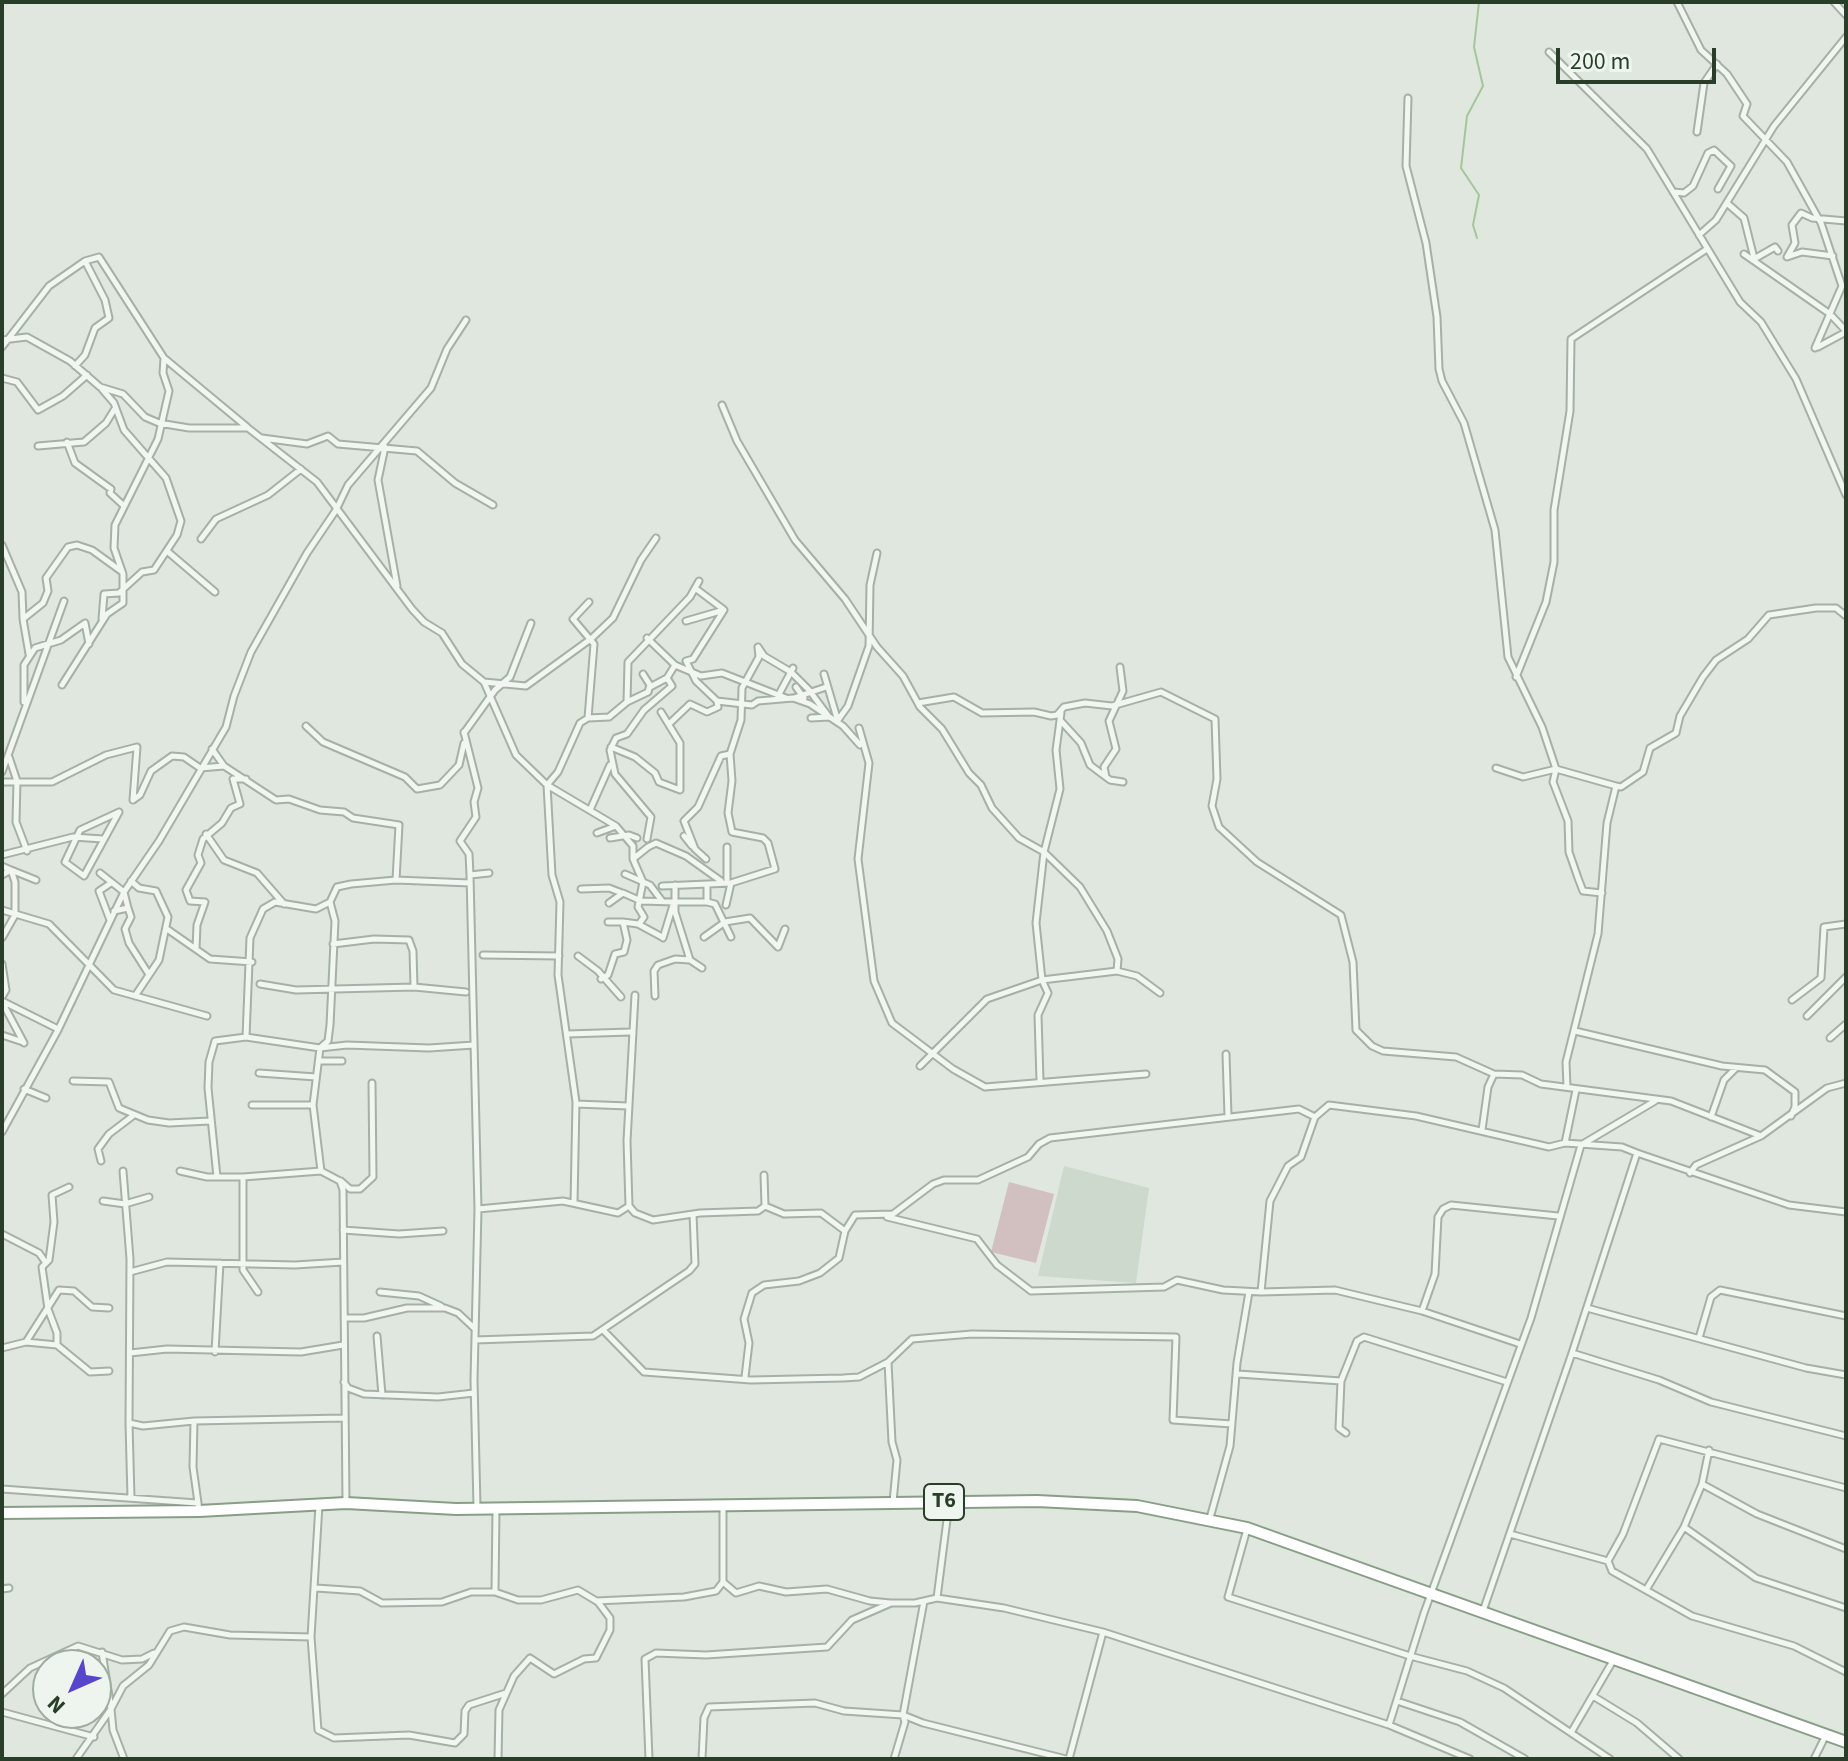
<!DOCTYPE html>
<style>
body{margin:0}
#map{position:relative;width:1848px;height:1761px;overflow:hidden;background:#dfe7de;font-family:"Source Sans 3",sans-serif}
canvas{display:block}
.frame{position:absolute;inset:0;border:4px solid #293e28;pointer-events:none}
.north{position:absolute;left:32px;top:1649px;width:80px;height:80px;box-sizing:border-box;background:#eef5ee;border:2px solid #9fac9f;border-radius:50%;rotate:225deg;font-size:22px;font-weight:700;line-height:32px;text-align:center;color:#293e28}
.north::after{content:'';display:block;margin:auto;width:28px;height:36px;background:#5745cb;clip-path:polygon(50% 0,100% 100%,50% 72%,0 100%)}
.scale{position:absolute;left:1556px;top:48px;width:160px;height:36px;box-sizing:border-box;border:4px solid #293e28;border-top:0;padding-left:10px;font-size:24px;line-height:28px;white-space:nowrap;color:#293e28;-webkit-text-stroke:6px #eef5ee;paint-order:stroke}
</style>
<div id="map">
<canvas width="1848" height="1761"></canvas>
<div class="frame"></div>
<div class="north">N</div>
<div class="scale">200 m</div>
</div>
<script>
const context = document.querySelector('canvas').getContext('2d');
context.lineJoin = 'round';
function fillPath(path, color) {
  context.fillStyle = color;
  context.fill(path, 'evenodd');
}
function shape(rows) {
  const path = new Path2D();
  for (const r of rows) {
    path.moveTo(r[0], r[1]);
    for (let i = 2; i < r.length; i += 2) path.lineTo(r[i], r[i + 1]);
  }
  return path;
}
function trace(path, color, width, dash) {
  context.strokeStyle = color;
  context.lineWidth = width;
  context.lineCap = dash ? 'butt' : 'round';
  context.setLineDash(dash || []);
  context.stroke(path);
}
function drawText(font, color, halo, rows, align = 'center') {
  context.font = font + ' "Source Sans 3",sans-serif';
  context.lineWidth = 7;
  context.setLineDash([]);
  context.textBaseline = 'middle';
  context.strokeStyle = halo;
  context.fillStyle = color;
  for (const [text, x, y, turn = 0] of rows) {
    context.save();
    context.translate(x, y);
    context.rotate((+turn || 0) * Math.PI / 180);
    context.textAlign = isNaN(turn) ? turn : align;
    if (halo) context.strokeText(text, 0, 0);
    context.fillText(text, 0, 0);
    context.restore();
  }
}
fillPath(shape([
 [1064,1166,1149,1188,1136,1283,1038,1276]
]), '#cdd9cc');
fillPath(shape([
 [1009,1182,1054,1194,1036,1263,991,1252]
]), '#d1c0bf');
trace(shape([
 [1477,238,1473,225,1479,195,1461,168,1467,116,1483,86,1474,47,1479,2]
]), '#a3c79a', 2);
const street = shape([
 [1677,2,1701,50,1727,74,1747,104,1743,116,1787,162,1821,223,1842,286,1815,348],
 [1834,2,1846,15],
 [1549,52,1647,149,1740,302,1761,322,1796,379,1846,495],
 [1408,98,1406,166,1426,243,1437,317,1439,369,1442,381,1464,423,1495,530,1508,657,1542,727,1556,769,1553,782,1568,821,1569,852,1578,878,1583,891,1602,893],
 [1697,132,1704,83,1717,64],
 [1674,192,1684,193,1693,186,1708,153,1714,150,1731,166,1718,189],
 [1728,204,1744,218,1754,258],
 [1699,235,1716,220,1774,126,1846,37],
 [1744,254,1830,314,1846,331],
 [1833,256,1802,252,1787,257,1795,243,1792,225,1801,213,1812,218,1846,221],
 [1754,259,1775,247,1778,251],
 [85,261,99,257,164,358,247,427],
 [2,340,27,337,70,361,100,387,123,394,145,417,159,423,189,428,248,428,317,482,412,609,424,622,442,633,462,664,484,682,526,686,592,638,613,618,641,560,656,538],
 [2,347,49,286,85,261,105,300,109,318,95,328,85,355,75,366],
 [1818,347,1846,332],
 [2,378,17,382,38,410,63,396,87,375],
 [722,405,737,441,795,540,845,599,877,647,903,676,920,707,942,729,969,773,981,785,992,808,1019,838,1044,852,1080,887,1107,931,1118,959,1117,971],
 [262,438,307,444,328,436,338,444,417,451,455,483,493,505],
 [67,442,75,463,111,489,110,493,124,506],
 [38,446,84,442,106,423,114,410],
 [385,447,378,480,397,586],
 [201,539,216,519,268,495,301,469],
 [2,545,22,592,23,618],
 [167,551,215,592],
 [695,588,723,609],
 [589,602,573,619,594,644,588,718,609,717,627,702,628,662,690,597,699,581],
 [102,619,104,594,119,593,142,572,154,570,177,535,181,521,166,478,124,430,114,403,102,389],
 [686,621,724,610,693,659,686,661,696,681,717,701,752,705,758,701,793,698,810,704,843,726,860,745],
 [758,647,764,656,791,672,809,690,829,717,811,718],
 [29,654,23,619,43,603,48,591,46,578,68,547,77,545,92,550,121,571],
 [675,665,701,676,722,673,786,698],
 [824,674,837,718],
 [1516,677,1546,602,1554,562,1554,510,1570,411,1571,339,1707,249],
 [484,682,516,755,547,785,616,826],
 [62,685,107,614,123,603,123,574,114,548,115,525,158,439,169,391,163,373,164,358],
 [650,687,667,678],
 [796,687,804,698],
 [778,696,793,668],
 [794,698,826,687],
 [24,702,24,665,35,648,61,640,85,623,89,644],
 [627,702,648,692,650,685,643,674],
 [918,703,954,697,982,713,1034,712,1051,716,1057,715,1064,707,1085,703,1112,706,1161,692,1215,719,1217,779,1212,806,1219,827,1257,862,1341,915,1353,962,1356,1030,1372,1046,1383,1051,1456,1057,1494,1074,1488,1087,1482,1130],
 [838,720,848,706,869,646,870,585,877,553],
 [1060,720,1081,743,1090,765,1110,780,1123,782],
 [669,724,690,704,707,712,718,707,717,701],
 [306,726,323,742,405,777,417,789,440,785,459,765,464,743],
 [859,728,869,763,858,859,874,981,892,1023,953,1069,985,1087,1146,1074],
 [464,732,478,788,474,802,476,817,460,841,469,854,470,875,478,1209,474,1380,477,1507],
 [464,733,495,690,510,677,531,623],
 [611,747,635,757,655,773,659,782,680,790,680,743,661,712],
 [212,749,224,766],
 [9,757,17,781,16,822,27,851],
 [1496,768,1523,777,1556,769,1616,786],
 [2,772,64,601],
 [1106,777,1104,767,1116,749,1109,721,1123,691,1120,667],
 [2,782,52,782,106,755,137,747,133,800],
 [133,800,140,795,151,771,172,756,184,757,200,768,224,766,276,800,289,799,320,810,344,812,353,818,399,825,396,880],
 [590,810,610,765],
 [119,812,84,876,65,862,80,830,119,812],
 [597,833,616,826,633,846,633,858],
 [206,834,224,860,257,873,284,904],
 [684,836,692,846],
 [610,838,629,835,637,838],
 [647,839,651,817,615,774,610,750,616,738,627,734,644,710,672,686,667,678,675,665,647,638],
 [2,855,73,837,103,839],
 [706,859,695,849,684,821,698,807,721,756,730,754],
 [2,866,11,870,15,882,15,915,2,938],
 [100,873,124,892,128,908,114,911],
 [625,874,650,885,662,901],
 [2,875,11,870,36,880],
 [470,875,489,873],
 [131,881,139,888,156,891,168,917,159,960,135,996],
 [727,882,727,847],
 [675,885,675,912,690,960,702,968],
 [662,886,731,883,775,869,768,843,763,838,732,832,728,813,732,781,730,754,741,720,742,688,759,657,758,647],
 [581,889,609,888,622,893],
 [674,902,707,902,707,886],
 [707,902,715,904,731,937],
 [609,903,623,893,641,901,674,902,663,938],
 [726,905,731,883],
 [128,908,131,917,125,929,129,943,148,973],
 [2,910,49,924,114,990,207,1016],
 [110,920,99,891,111,883],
 [623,922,638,924,662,937],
 [639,924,644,917,638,907,643,882,633,859,648,847,656,843,686,856,721,881],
 [167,929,210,959,252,962],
 [704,937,725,922,750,918,778,947,785,929],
 [333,944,374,939,409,940,413,951,414,987],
 [196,949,197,925,205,902,190,901,186,890,201,863,198,855,203,839,222,823,231,808,240,804,233,779,246,779],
 [483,955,559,956],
 [578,956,598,971,621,997],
 [2,964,6,990,2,997],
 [601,979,608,975,615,954,624,952,627,940,623,922,608,922],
 [260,984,296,990,414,987,466,992],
 [635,995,627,1141,629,1206,635,1213,653,1220,700,1213,758,1211,765,1206],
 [655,996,654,971,658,965,675,959,690,960],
 [1792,1000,1821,978,1824,927,1846,924],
 [2,1001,58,1029],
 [2,1002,24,1043],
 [1807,1016,1846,977],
 [1575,1031,1722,1066,1765,1070,1795,1092,1795,1107,1791,1116],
 [568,1034,630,1032],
 [2,1035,23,1042],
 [246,1037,250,938,263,909,275,902,316,909,330,902],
 [1830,1038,1846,1024],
 [1226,1054,1228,1116],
 [320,1061,342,1061],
 [920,1066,987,999,1042,980,1117,971,1137,976,1160,993],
 [259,1073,316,1077],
 [1494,1074,1522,1075,1541,1084,1671,1101,1761,1136],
 [73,1081,109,1082,119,1108,148,1120,169,1123,210,1121],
 [1040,1081,1038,1015,1048,993,1042,980,1036,923,1044,852,1060,789,1056,750,1061,713],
 [1567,1087,1566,1062,1598,934,1607,823,1616,786,1621,787,1643,772,1650,748,1676,733,1680,716,1703,677,1716,660,1748,639,1769,615,1816,608,1836,608,1846,616],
 [24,1089,46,1098],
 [576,1104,628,1106],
 [252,1105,313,1105],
 [1711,1117,1724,1080,1735,1069],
 [2,1132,58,1030,124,892,159,841,226,727,234,696,251,652,307,553,336,510,348,485,431,388,447,349,466,320],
 [1565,1143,1576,1090],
 [101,1161,98,1149,109,1134,134,1115],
 [123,1171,130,1259,129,1423,143,1426,194,1421,193,1467,199,1510],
 [180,1171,207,1177,243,1177,243,1270,258,1292],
 [1690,1173,1696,1165,1761,1136,1827,1088,1846,1083],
 [764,1175,765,1206,784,1214,821,1213,845,1231],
 [217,1177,208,1088,209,1062,215,1041,246,1037,320,1048,347,1045,429,1048,474,1045],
 [243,1177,321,1171],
 [341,1181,350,1189,360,1189,373,1177,372,1083],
 [103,1201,125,1204,149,1197],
 [574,1203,576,1102,558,975,560,902,552,875,547,785,558,772,580,723,588,718],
 [478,1209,563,1201,618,1213,629,1206],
 [887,1217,977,1239,997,1265,1031,1291,1164,1287,1177,1280,1223,1290,1261,1292,1270,1201,1288,1166,1301,1157,1315,1117],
 [343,1230,399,1234,443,1231],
 [2,1234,39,1253,46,1263],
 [130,1272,167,1262,295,1265,343,1262],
 [380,1292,419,1296,441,1306],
 [1261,1292,1335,1290,1422,1311,1520,1344],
 [1587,1308,1806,1368,1846,1375],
 [1422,1311,1435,1274,1438,1217,1443,1209,1451,1205,1558,1216],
 [344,1318,364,1318,407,1308,445,1308,458,1313,474,1328],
 [603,1330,644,1372,751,1380,843,1378,859,1377,888,1362],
 [377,1336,382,1395],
 [1699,1338,1711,1297,1720,1290,1846,1316],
 [475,1340,593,1336,689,1271,695,1264,693,1214],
 [26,1342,57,1345,90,1372,109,1371],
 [57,1345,57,1333,48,1309,42,1267,49,1260,54,1222,52,1195,69,1187],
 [2,1348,26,1342,59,1290,74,1291,92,1307,109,1308],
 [215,1352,220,1263],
 [130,1353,167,1349,301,1352,343,1345],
 [1572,1353,1659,1380,1711,1402,1846,1436],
 [1238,1374,1341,1381],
 [745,1377,749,1343,744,1319,752,1293,764,1285,799,1281,820,1273,839,1258,845,1231,855,1215,893,1214,933,1184,944,1180,978,1180,1028,1157,1039,1144,1050,1138,1299,1109,1315,1117,1329,1105,1416,1116,1549,1147,1565,1143,1622,1147,1637,1153],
 [344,1382,348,1388,364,1394,438,1397,474,1393],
 [194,1421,343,1418],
 [129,1423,131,1498],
 [1346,1433,1339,1428,1341,1381,1357,1341,1364,1337,1507,1382],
 [1702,1484,1757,1514,1846,1549],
 [2,1489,197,1503],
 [346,1502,343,1190,340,1181,321,1171,313,1105,320,1048,328,1041,330,1025,335,921,330,902,337,887,351,884,396,880,470,883],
 [893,1502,897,1460,892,1442,888,1362,912,1339,972,1334,1176,1337,1173,1420,1232,1424],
 [1210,1518,1230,1446,1237,1363,1249,1292],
 [1684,1527,1756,1578,1846,1608],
 [1247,1529,1228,1597,1410,1656,1467,1671,1504,1688,1610,1759],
 [1510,1534,1608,1561,1612,1571,1692,1616,1794,1646,1846,1672],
 [1608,1561,1623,1534,1659,1439,1846,1488],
 [723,1582,736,1593,759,1586,786,1592,827,1589,870,1601,890,1603],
 [316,1588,360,1591,382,1603,442,1602,471,1592,495,1592,518,1600,541,1600,578,1590,598,1602,610,1618,610,1630,596,1658,584,1659,554,1674,530,1658,514,1676,499,1710,498,1759],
 [2,1589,9,1588],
 [1646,1590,1684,1527,1702,1484,1709,1450],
 [495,1592,496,1509],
 [937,1598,949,1504],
 [596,1601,684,1597,716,1591,723,1582,723,1506],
 [924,1601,903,1715,923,1723,1066,1759],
 [1483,1611,1572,1353,1637,1153,1789,1205,1846,1212],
 [311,1637,318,1730,334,1738,409,1735,455,1743,464,1734,465,1711,469,1705,506,1693],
 [2,1694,30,1668,78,1646,122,1660,142,1659,154,1653],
 [1593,1696,1637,1723,1679,1759],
 [1397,1701,1460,1722,1525,1759],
 [2,1712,94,1737],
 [1389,1725,1424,1613,1531,1318,1581,1145,1655,1101],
 [1572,1731,1614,1659],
 [76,1759,111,1709,102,1652],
 [124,1759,113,1730,111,1709,123,1686,149,1665,170,1631,184,1627,230,1635,311,1637,319,1505],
 [649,1759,645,1659,656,1653,706,1655,827,1647,852,1620,891,1603,915,1603,937,1598,1004,1608,1103,1632,1389,1725,1470,1759],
 [702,1759,704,1718,709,1707,815,1703,844,1711,903,1715,905,1722,894,1759],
 [1069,1759,1103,1632],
 [1814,1759,1826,1735]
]);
const highway = shape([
 [2,1513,199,1511,346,1503,456,1509,1037,1501,1137,1506,1247,1528,1846,1742]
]);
trace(street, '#a5b1a4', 9);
trace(highway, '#889e86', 14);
trace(street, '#f1f6f1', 5);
trace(highway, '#fff', 10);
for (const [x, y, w] of [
 [944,1502,40]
]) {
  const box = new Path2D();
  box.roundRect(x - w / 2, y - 18, w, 36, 6);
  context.fillStyle = '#eef5ee';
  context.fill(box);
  trace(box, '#293e28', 2);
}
drawText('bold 22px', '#293e28', null, [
 ["T6",944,1502]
]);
</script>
